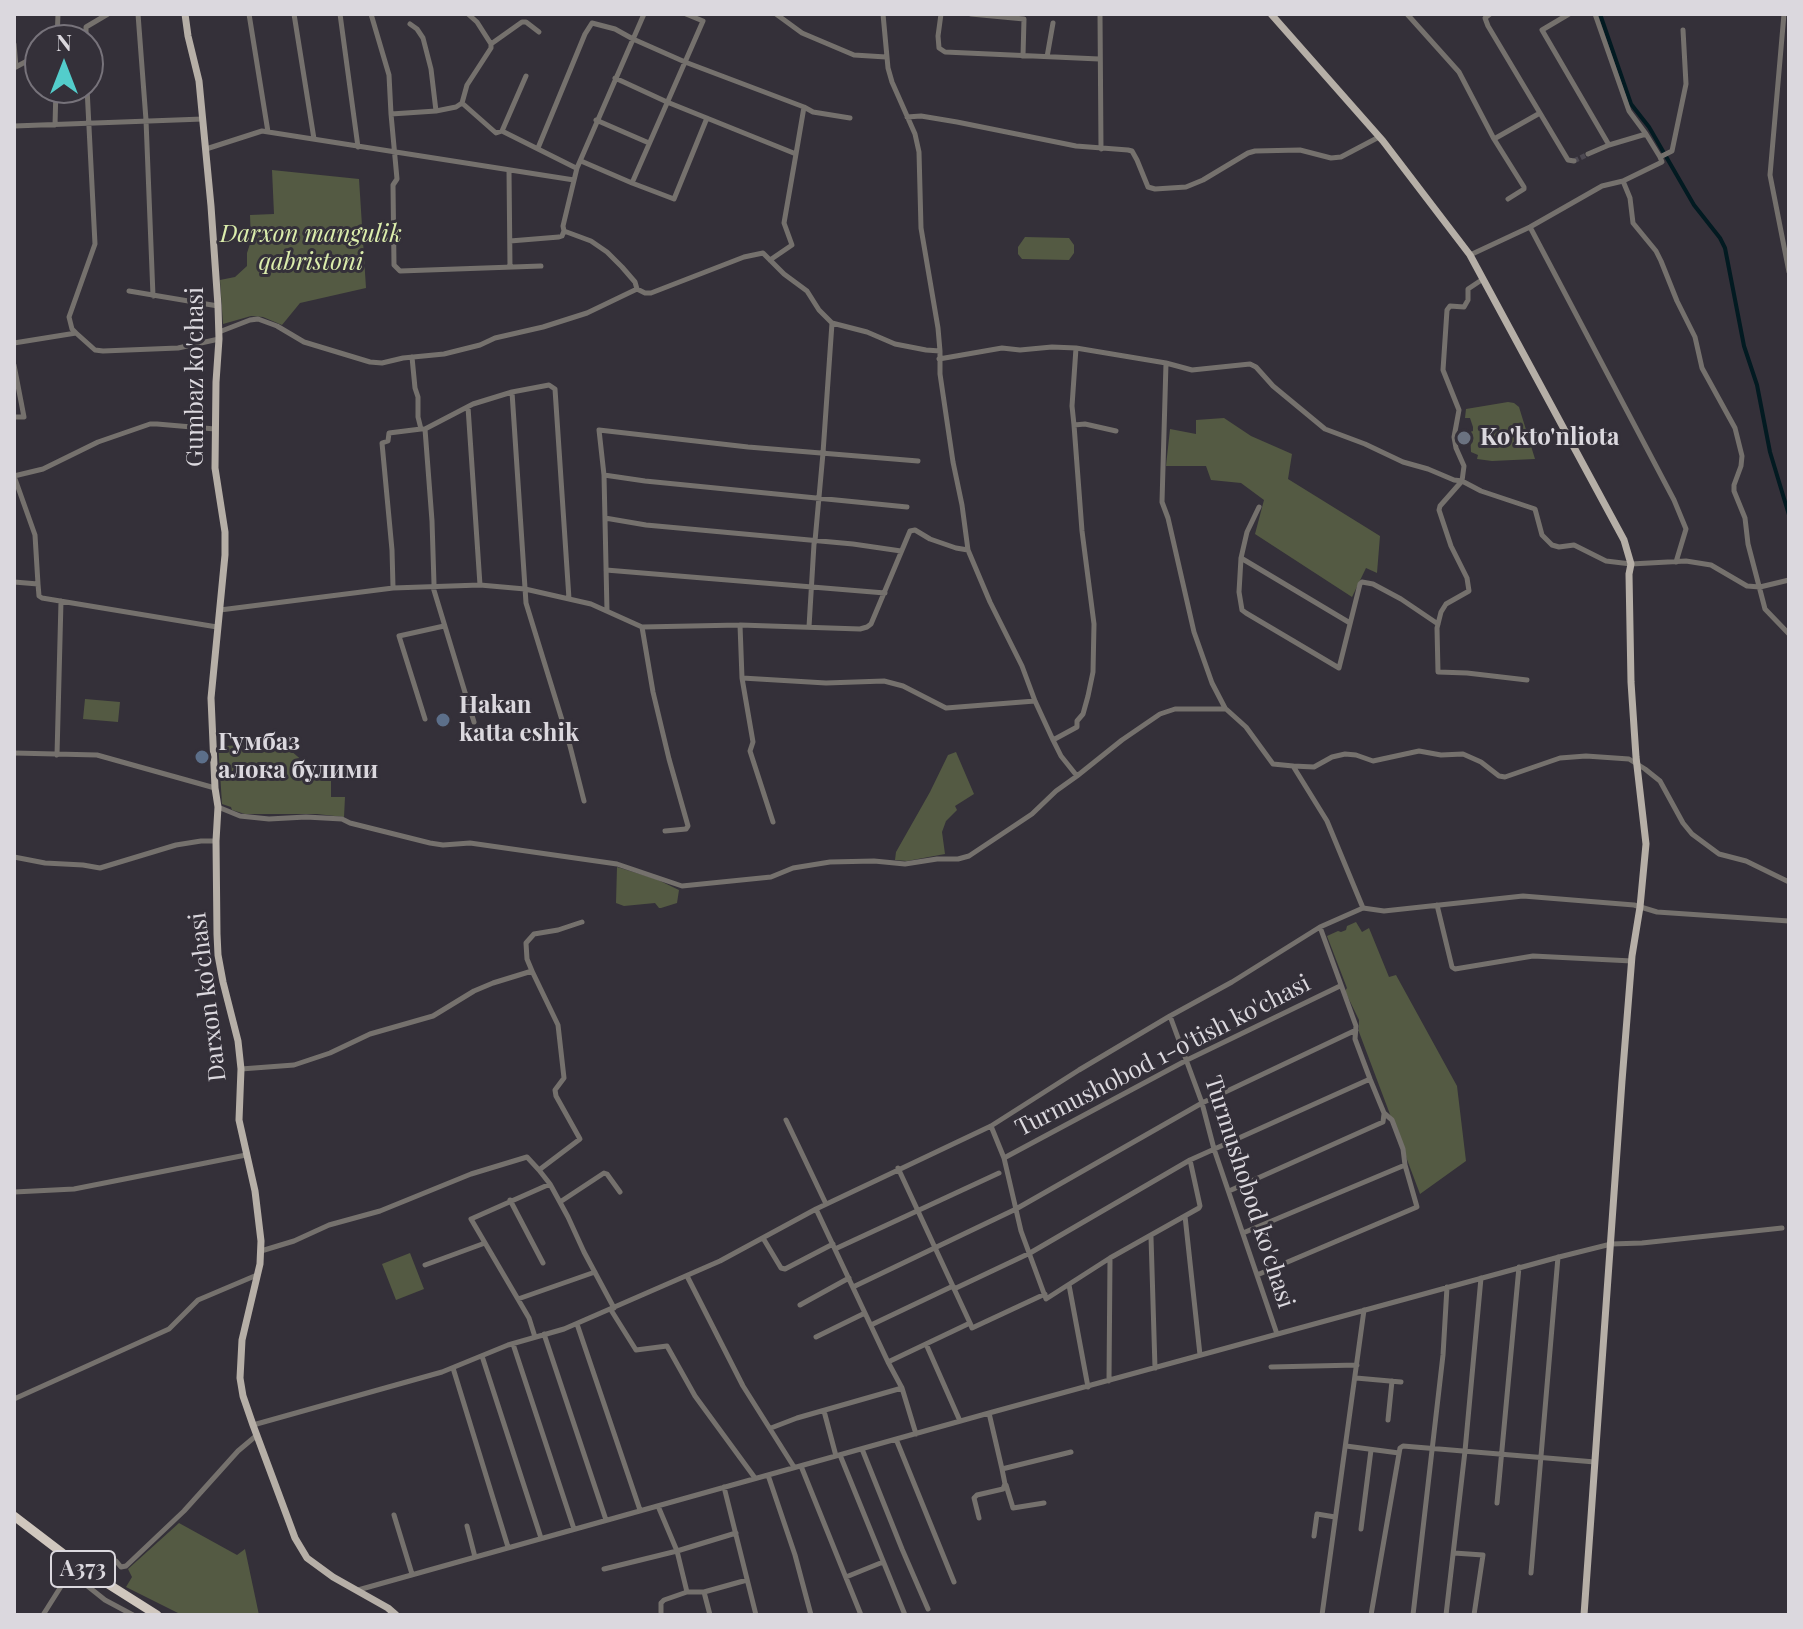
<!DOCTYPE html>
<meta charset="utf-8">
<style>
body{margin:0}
#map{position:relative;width:1803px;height:1629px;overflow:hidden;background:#343039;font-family:"Playfair Display",serif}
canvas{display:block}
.frame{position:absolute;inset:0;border:16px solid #dbd8de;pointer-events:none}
.north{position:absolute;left:24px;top:24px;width:80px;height:80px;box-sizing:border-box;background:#343039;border:2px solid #77737b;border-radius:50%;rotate:0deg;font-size:22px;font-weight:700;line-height:32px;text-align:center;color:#dbd8de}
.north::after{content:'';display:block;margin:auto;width:28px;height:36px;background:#53cdcb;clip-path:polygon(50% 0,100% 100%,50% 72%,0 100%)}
</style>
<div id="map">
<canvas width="1803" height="1629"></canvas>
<div class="frame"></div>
<div class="north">N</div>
</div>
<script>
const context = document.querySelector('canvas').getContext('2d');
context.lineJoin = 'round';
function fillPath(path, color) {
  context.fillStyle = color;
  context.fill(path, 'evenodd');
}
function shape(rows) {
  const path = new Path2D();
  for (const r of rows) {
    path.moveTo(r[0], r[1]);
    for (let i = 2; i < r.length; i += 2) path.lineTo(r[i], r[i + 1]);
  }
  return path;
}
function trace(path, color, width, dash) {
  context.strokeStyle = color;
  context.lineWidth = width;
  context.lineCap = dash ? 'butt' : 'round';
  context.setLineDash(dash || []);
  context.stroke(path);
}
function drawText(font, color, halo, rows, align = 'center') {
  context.font = font + ' "Playfair Display",serif';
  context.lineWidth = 6;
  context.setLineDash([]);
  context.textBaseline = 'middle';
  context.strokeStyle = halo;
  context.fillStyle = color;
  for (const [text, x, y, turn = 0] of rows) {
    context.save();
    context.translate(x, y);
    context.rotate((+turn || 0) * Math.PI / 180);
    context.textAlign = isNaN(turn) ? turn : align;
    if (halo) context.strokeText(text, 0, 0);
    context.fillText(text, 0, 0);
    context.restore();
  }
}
fillPath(shape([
 [272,170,359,179,366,288,300,303,282,325,263,317,251,316,223,324,220,280,235,277,247,266,247,253,251,241,250,215,274,214],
 [1025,237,1069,238,1074,245,1074,253,1069,260,1022,259,1018,254,1018,247],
 [1508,402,1514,403,1519,407,1535,459,1492,461,1477,459,1478,455,1471,452,1470,432,1473,431,1473,427,1470,418,1465,418,1466,409],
 [1224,418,1251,436,1292,454,1288,479,1380,536,1377,573,1366,568,1352,597,1255,534,1264,500,1241,483,1211,480,1206,466,1166,466,1170,429,1196,434,1196,420],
 [85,699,120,702,118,722,83,719],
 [270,733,304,762,331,771,331,797,345,797,344,817,317,814,245,814,232,810,231,807,222,804,218,742,226,742,227,746,249,744],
 [956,752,974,794,955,806,957,810,946,821,942,832,945,854,907,861,895,860,896,852,930,792,948,755],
 [617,867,656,879,679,890,677,903,661,908,659,908,655,903,624,906,616,903],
 [1356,922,1362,932,1369,928,1389,977,1396,975,1457,1086,1466,1161,1420,1194,1359,1032,1359,1020,1345,991,1347,988,1327,936,1338,931,1341,932,1346,930,1347,926],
 [410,1253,424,1289,396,1300,382,1264],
 [179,1523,237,1555,245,1549,259,1615,182,1615,126,1587,132,1577,128,1569]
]), '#545a43');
trace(shape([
 [1600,14,1631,104,1649,127,1694,205,1720,238,1725,248,1744,346,1757,385,1770,452,1789,515]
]), '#021a21', 4);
trace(shape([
 [1574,161,1588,154]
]), '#4d4952', 5, [5, 2.5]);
trace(shape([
 [138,14,146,120,153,296],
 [249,14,268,132],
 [294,14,314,139],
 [340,14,358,147],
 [371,14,389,75,391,114],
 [776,14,802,33,854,55,886,57],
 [883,14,888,68,892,82,915,134,919,152,921,228,938,328,940,351],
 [941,14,938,36,939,48,945,52,1099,59],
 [971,14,1024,19,1023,56],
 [1100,14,1101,149],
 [1407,14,1459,72,1494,139,1524,187,1524,189,1508,199],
 [1490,14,1485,18,1488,26,1568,160,1574,161],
 [1569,14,1542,30,1609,145],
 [1595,14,1629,111,1646,134,1660,157,1672,151,1686,84,1683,30],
 [1784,14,1770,175,1789,272],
 [410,24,417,29,423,38,431,69,436,111],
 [57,40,58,14],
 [86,40,86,27,108,14],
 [14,44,16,67],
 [491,44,522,22,526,22,539,32],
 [1047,57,1053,23],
 [14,68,40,54],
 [615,78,667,102,796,154,784,223,792,245,770,260],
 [462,103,456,107,436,111,391,114,397,179,393,185,394,265,400,271,541,266],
 [462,103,496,133,502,131,576,168],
 [462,103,467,85,491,48,491,44,477,22,468,14],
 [804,107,813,112,850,118],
 [907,117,921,116,957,122,1076,146,1128,150,1132,151,1137,160,1148,187,1155,189,1186,187,1203,180,1248,153,1255,151,1300,150,1331,158,1341,157,1379,137],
 [596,120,649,143],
 [55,125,56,88],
 [14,126,203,119],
 [502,131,526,76],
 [1494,139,1540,113],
 [538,148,585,34,592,23,615,29,633,39,685,62,804,107,796,154],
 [206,149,262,131,574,180],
 [1588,154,1609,145,1646,134],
 [581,161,632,183,703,21,686,14],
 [509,170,510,267],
 [1623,181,1630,198,1633,223,1656,251,1661,261,1677,301,1695,337,1702,368,1735,428,1742,456,1741,466,1734,485,1734,491,1745,518,1748,544,1765,609,1789,634],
 [632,183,674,199,707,118],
 [1530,227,1674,500,1686,529,1676,562],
 [510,241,559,237,562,236,564,231],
 [1470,255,1530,227,1602,186,1623,181,1662,162,1660,157],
 [1483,279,1468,289,1468,300,1464,307,1450,306,1447,310,1443,370,1459,410,1454,437,1456,448,1464,466,1462,481,1440,506,1439,510,1451,546,1467,578,1469,591,1446,604,1441,612,1437,628,1438,672,1467,673,1527,680],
 [637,289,635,282,622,267,607,252,591,241,564,231,563,226,577,168,644,14],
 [129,291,218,306],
 [219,332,250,320,258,319,277,326,304,342,370,362,382,363,403,358,444,354,480,345,495,338,543,327,587,313,637,289,645,293,651,293,744,257,763,253,784,274,807,291,819,310,832,323,867,332,895,344,926,350,940,351,940,374,953,462,962,505,968,550,990,602,1022,666,1035,701,1053,740,1061,756,1077,776,1122,740,1160,714,1175,709,1226,709,1246,727,1273,764,1293,766,1327,821,1363,908],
 [76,333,95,350,103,351,178,348,219,339],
 [14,343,76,333,72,329,69,317,95,244,87,88],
 [1076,348,1072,406,1074,425,1085,424,1116,431],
 [412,357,415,388,418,397,418,417,421,429,423,429],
 [939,359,1002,348,1020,350,1052,347,1076,348,1166,363,1192,370,1250,364,1256,367,1273,386,1325,429,1365,444,1403,462,1428,469,1454,480,1462,481,1481,491,1535,509,1542,535,1552,545,1559,547,1574,545,1606,561,1631,564,1686,561,1711,565,1747,586,1760,587,1789,580],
 [1166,363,1162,502,1168,518,1194,632,1212,683,1225,708],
 [14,365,24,417,14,417],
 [512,392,549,385,555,389,569,599],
 [468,407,480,585],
 [604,475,645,481,907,507],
 [14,476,43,469,98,442,150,424,157,424,215,429],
 [14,476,35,535,38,584],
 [1259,507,1247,532,1241,558,1239,592,1242,610,1246,613,1339,668,1360,584,1362,582,1373,584,1401,599,1438,624],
 [605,518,646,525,853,544,901,551],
 [1241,558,1350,623],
 [606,570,885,593],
 [14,582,38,584,39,596,42,598,217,627],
 [393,587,392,550,382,443,388,441,389,433,421,429],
 [220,610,393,588,480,585,525,589,591,604,642,627,740,625,860,629,867,627,871,624,910,531,915,530,930,539,956,548,968,550],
 [607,611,604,475,599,430,748,447,918,461],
 [740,625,742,678,826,683,884,681,903,686,946,708,1035,701],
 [642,627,653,692,669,759,688,826,686,829,665,831],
 [809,627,814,544,815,541,823,453,832,323],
 [742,678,753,742,750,751,773,822],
 [425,719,399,636,444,626],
 [474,722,433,587,434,584,432,521,425,429,473,404,512,392,526,603,570,746,584,801],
 [1053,740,1077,727,1077,721,1083,714,1088,696,1093,672,1094,624,1082,531,1074,425],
 [14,753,97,755,215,788],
 [57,755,61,601],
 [1293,766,1314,767,1332,757,1345,754,1356,755,1373,761,1419,751,1441,755,1463,754,1481,762,1499,776,1505,777,1560,758,1586,756,1629,759,1645,769,1660,781,1683,823,1692,834,1719,854,1746,861,1789,882],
 [218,807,240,816,269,819,306,817,342,819,350,823,430,843,443,845,470,843,617,864,682,886,771,877,793,868,830,862,874,861,905,864,937,859,958,859,969,856,1032,814,1056,791,1077,776],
 [14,857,45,863,83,865,100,868,176,845,201,841,216,841],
 [1437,905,1452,967,1455,969,1533,956,1632,961],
 [532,971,558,1025,564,1078,555,1090,556,1096,580,1139,539,1170,550,1184,568,1217,584,1252,614,1308],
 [1170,1016,1202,1103,1214,1149,1277,1334],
 [241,1069,294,1065,330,1053,370,1034,433,1016,474,991,493,983,532,971,527,959,526,943,534,934,558,930,582,922],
 [786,1120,826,1204],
 [991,1126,1004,1158,1021,1231,1046,1299,1110,1258,1199,1208,1200,1206,1190,1160],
 [1004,1158,1187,1060,1340,986],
 [898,1168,970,1323],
 [1229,1191,1383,1122,1384,1114],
 [14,1192,74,1189,246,1155],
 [510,1200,543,1263],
 [560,1202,604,1173,607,1174,620,1192],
 [816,1209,888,1362,902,1388,916,1434],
 [1185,1216,1200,1355],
 [1243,1233,1405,1165],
 [1151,1237,1155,1368],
 [763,1238,781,1268,785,1269,833,1244],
 [835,1249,999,1173],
 [261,1251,294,1241,329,1225,380,1211,471,1174,527,1157,539,1170],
 [425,1265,485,1243],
 [1257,1275,1417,1207,1405,1165,1403,1149,1392,1120,1384,1113,1370,1079,1355,1039,1356,1026,1320,927],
 [687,1276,743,1386,794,1467],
 [1069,1285,1088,1387],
 [853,1287,1016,1209,1202,1103,1356,1030],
 [954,1289,1030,1253,1190,1160,1370,1079],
 [518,1299,595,1272],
 [800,1305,849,1278],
 [611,1310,636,1350,667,1346,695,1396,755,1478],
 [577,1324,640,1510],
 [871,1325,953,1286],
 [544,1334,606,1520],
 [535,1337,529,1318,471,1219,550,1184],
 [816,1337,865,1313],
 [513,1344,574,1529],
 [926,1344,960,1421],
 [482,1356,541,1538],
 [888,1362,970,1323,972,1328,1045,1294],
 [1271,1367,1357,1365],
 [453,1368,508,1547],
 [1356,1378,1401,1382],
 [1109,1381,1110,1259],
 [14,1399,169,1329,198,1300,257,1275],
 [824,1411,836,1456],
 [989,1413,1002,1469,1071,1452],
 [1388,1420,1392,1381],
 [253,1425,442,1372,508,1345,564,1329,720,1261,816,1209,991,1126,1079,1070,1170,1016,1232,982,1320,927,1363,908,1384,911,1523,896,1634,905,1657,912,1789,921],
 [771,1428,797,1418,902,1388],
 [896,1439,954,1582],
 [1346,1446,1399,1453],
 [862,1449,902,1549,928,1609],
 [840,1455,905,1615],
 [801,1466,861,1615],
 [768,1475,795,1555,811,1615],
 [1006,1485,1013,1508,1044,1503],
 [724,1487,756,1615],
 [1497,1503,1519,1267],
 [658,1506,677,1551,687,1592,664,1600,661,1603,661,1615],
 [394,1515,412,1574],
 [979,1518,974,1498,977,1495,1003,1489,1005,1484,1002,1469],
 [467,1526,475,1557],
 [1361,1529,1371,1450],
 [1314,1536,1317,1514,1335,1517],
 [1454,1553,1483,1555,1474,1615],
 [604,1569,677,1551,736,1533],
 [90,1573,98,1562,103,1560,116,1561,121,1567,126,1566,184,1511,238,1451,257,1435],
 [1531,1573,1558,1257],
 [846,1577,883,1562],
 [85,1584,105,1600,133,1615],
 [358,1590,989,1413,1559,1257,1611,1244,1642,1243,1782,1228],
 [687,1592,704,1592,747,1580],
 [704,1592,710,1615],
 [43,1615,72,1569],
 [1322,1615,1364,1310],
 [1371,1615,1400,1448,1403,1446,1595,1462],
 [1413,1615,1443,1355,1447,1287],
 [1446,1615,1465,1451,1481,1278]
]), '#75716d', 5);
trace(shape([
 [185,14,188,36,199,81,211,206,218,306,219,339,216,382,215,468,225,532,225,555,211,698,215,788,218,807,216,841,217,934,218,955,223,982,238,1041,241,1069,239,1120,255,1191,261,1241,260,1264,242,1340,240,1378,243,1396,253,1425,288,1519,295,1538,307,1558,333,1577,388,1608,396,1615],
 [1271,14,1383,141,1470,255,1624,540,1631,564,1629,574,1631,682,1636,757,1646,844,1640,907,1632,956,1622,1081,1584,1615]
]), '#b6afa7', 7);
trace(shape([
 [14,1516,78,1565,157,1615],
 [82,1575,84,1583]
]), '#d0c7be', 9);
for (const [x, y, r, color] of [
 [1464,438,8,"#6b7280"],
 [443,720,8,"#5c6f8a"],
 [202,757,8,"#5c6f8a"]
]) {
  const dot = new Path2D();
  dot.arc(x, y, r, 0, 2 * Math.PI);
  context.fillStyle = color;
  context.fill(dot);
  trace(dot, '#343039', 3);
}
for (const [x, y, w] of [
 [83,1569,64]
]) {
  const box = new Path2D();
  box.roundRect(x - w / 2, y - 18, w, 36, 6);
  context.fillStyle = '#343039';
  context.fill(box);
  trace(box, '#dbd8de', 2);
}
drawText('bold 22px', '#dbd8de', null, [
 ["A373",83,1569]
]);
drawText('italic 24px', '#dbedac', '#343039', [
 ["Darxon mangulik",311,235],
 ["qabristoni",311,263]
]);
drawText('24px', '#dbd8de', '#343039', [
 ["Gumbaz ko'chasi",196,377,-90],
 ["Darxon ko'chasi",208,997,-97],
 ["Turmushobod 1-o'tish ko'chasi",1163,1056,-27],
 ["Turmushobod ko'chasi",1249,1192,72]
]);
drawText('bold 24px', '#dbd8de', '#343039', [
 ["Ko'kto'nliota",1480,438],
 ["Hakan",459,706],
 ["katta eshik",459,734],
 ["Гумбаз",218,743],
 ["алока булими",218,771]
], 'left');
</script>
